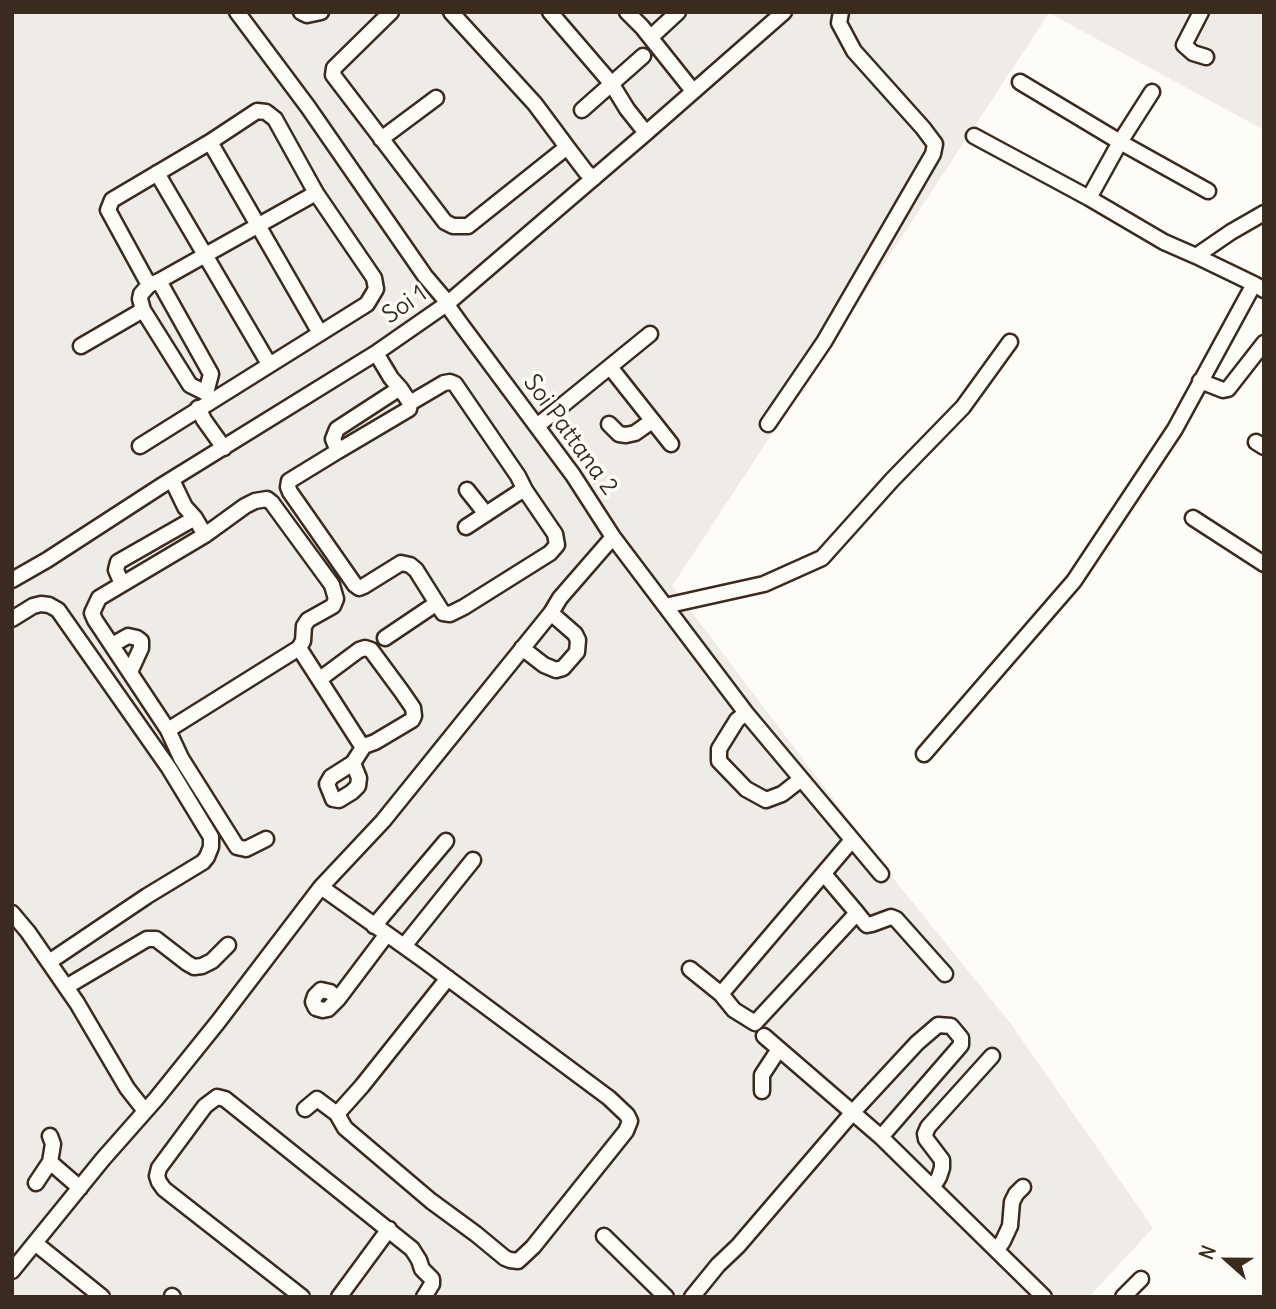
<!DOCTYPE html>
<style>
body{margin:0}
#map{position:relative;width:1276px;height:1309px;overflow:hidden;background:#fdfcf7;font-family:Delius,sans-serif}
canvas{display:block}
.frame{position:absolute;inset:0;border:14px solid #3b2a1e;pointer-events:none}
.north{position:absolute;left:1192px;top:1225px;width:70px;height:70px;-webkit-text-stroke:5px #fdfcf7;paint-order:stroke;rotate:291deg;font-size:19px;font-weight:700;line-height:28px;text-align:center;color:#3b2a1e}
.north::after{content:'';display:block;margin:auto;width:24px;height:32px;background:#3b2a1e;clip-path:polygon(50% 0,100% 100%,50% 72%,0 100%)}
</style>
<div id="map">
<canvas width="1276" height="1309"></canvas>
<div class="frame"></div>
<div class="north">N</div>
</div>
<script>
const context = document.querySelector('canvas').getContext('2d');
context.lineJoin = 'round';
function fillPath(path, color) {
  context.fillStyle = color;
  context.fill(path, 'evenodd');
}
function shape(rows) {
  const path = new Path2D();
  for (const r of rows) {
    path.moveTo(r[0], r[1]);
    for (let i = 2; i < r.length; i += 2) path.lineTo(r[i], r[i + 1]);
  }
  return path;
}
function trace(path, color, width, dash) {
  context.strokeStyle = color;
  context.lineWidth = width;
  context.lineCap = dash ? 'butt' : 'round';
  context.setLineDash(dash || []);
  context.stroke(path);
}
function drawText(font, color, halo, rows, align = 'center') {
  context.font = font + ' Delius,sans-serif';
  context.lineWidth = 7;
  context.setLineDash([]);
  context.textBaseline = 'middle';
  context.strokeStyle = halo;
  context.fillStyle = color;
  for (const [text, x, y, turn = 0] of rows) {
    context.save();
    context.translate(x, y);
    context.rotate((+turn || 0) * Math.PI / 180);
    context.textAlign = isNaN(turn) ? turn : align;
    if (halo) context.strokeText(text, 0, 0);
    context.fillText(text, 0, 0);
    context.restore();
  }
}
fillPath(shape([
 [12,12,1264,12,1264,130,1049,13,672,586,893,878,1011,1024,1153,1228,1089,1297,12,1297]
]), '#efece7');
const minor = shape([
 [237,12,308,107,425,276,448,303,450,309,460,323,573,475,613,537,746,713,881,874],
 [301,12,307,15,321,12],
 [391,12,334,68,333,75,445,222,453,226,468,226,567,147,535,104,451,12],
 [550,12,611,83,627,109,646,133],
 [627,12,642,27,693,91],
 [1201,12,1184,45,1193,53,1206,57],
 [651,37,678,12],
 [1020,82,1120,142,1089,198],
 [1152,92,1120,142,1208,191],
 [582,110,643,56],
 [974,136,1089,198,1164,242,1196,256,1231,232,1264,213],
 [381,139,436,98],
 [210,142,320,333],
 [567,147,586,172,594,178],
 [157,173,269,364],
 [1196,256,1254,284],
 [159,281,211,374,206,393,190,385,143,310,140,299,141,294,149,285,159,281,316,193],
 [81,346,143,310],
 [376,353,391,378,400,388],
 [610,367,671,444],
 [1200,381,1223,390,1228,389,1264,343],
 [400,388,410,403,409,409,338,451,333,439,337,429,400,388],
 [410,403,444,383,450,382,455,384,518,476,525,490,518,493,466,527],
 [198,408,204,420,224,448],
 [609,424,619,434,626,435,635,433,652,421],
 [768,424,824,342,933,154,935,144,923,128,854,51,839,23,841,12],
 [537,426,650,334],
 [1256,442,1264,447],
 [140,446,367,304,376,289,374,278,316,193,275,119,266,112,257,111,210,142,112,200,108,210,149,285],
 [338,451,289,481,288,487,290,492,355,585,359,588,364,586,401,563,410,565,416,570,443,613,450,614,464,607,550,553,557,545,555,534,525,490],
 [172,480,185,507,195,518],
 [467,490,486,514],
 [1193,518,1264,564],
 [12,580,47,560,161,486,376,353,448,303,646,133,784,12],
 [122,584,116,570,118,562,195,518,205,535],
 [665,606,764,584,822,558,892,480,963,407,1010,342],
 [12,619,33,606,41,604,49,605,58,610,169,768,211,837,211,847,207,857,203,862,147,896,49,962],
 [385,638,437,603],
 [112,645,128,636,137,638,141,641,141,648,130,672],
 [299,648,360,743,364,746,375,742,412,720,414,716,413,708,402,692,371,650,365,648,359,650,320,679],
 [522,648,544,665,556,670,563,668,577,652,578,640,575,634,551,613],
 [746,713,737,720,719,749,719,761,746,789,766,800,782,794,800,780],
 [168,730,299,648,303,641,304,626,308,620,333,606,336,599,332,585,272,503,267,499,255,501,245,506,205,535,99,598,92,613,95,620,168,730,181,758,237,847,246,849,266,839],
 [924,754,1074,581,1175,429,1254,284,1264,290],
 [353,763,359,778,358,786,352,792,339,800,333,799,327,784,331,777,353,763,364,746],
 [321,887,422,959,609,1098,627,1115,630,1121,626,1131,533,1247,518,1261,510,1260,505,1258,476,1234,431,1201,345,1128,337,1114],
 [12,913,28,932,77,1003,127,1088,145,1111],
 [857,913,865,923,867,925,872,924,891,917,896,919,945,974],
 [374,926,446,841],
 [404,946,473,860],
 [690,969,721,994,734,1010,755,1023,857,913,824,874],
 [66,987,147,939,156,939,187,963,194,967,202,966,212,961,228,945],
 [721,994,852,840],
 [338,999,330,992,321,990,315,996,313,1002,316,1008,323,1010,328,1009,338,999,387,934],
 [764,1036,881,1137,1044,1297],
 [762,1091,762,1075,779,1049],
 [305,1109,317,1099,337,1114,362,1086,448,978],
 [50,1136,53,1144,50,1162],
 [36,1183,50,1162,80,1188],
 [933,1187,939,1177,942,1168,942,1160,926,1139,925,1134,928,1127,992,1056],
 [604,1236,666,1297],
 [35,1243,102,1297],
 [997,1250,1003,1241,1010,1226,1012,1202,1016,1194,1023,1187],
 [12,1271,103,1159,156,1099,218,1022,321,887,383,821,551,613,560,598,613,537],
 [172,1296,173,1297],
 [302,1297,164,1189,159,1182,157,1176,159,1168,205,1106,217,1097,225,1099,412,1249,419,1260,422,1269,432,1279,432,1284,424,1297],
 [339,1297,389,1229],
 [692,1297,718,1265,738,1246,853,1112,917,1043,938,1025,951,1026,961,1038,961,1045,881,1137],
 [1123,1297,1141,1279]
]);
trace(minor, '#3b2a1e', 19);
trace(minor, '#fdfcf7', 14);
drawText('24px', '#3b2a1e', '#fdfcf7', [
 ["Soi 1",405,305,-35],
 ["Soi Pattana 2",570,435,54]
]);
</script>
